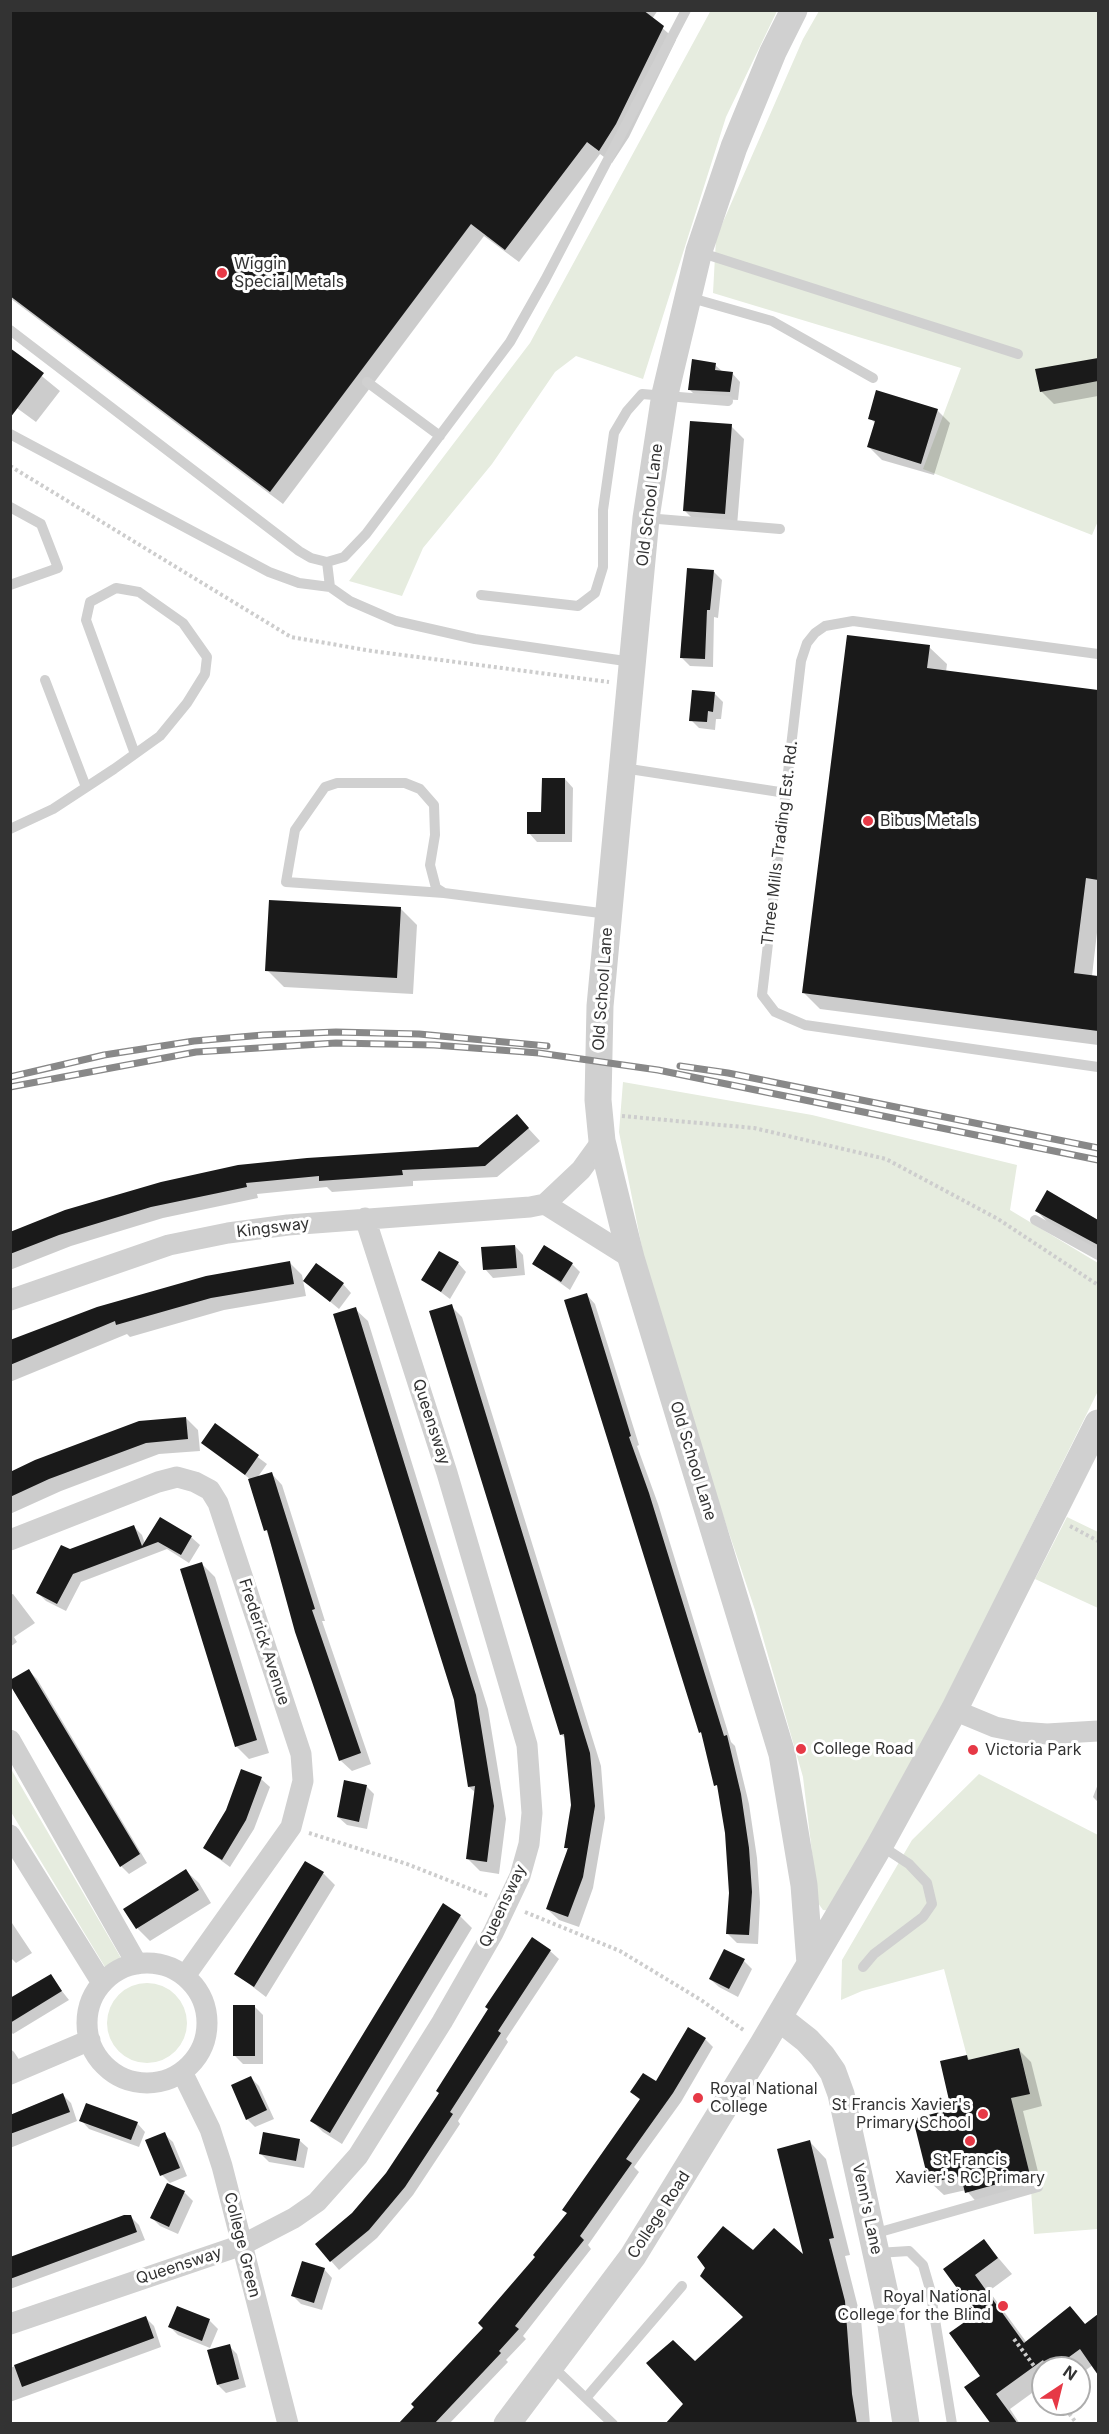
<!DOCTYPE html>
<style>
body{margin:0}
#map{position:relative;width:1109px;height:2434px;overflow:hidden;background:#fff;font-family:Inter,sans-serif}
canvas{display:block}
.frame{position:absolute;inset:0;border:12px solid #333;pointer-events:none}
.north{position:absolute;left:1031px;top:2356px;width:60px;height:60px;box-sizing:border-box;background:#fff;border:2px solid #adadad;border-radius:50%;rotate:35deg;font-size:16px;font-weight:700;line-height:24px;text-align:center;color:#333}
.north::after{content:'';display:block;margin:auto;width:21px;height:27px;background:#e63946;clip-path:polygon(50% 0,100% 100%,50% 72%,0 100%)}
</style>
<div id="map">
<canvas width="1109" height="2434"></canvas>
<div class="frame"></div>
<div class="north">N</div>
</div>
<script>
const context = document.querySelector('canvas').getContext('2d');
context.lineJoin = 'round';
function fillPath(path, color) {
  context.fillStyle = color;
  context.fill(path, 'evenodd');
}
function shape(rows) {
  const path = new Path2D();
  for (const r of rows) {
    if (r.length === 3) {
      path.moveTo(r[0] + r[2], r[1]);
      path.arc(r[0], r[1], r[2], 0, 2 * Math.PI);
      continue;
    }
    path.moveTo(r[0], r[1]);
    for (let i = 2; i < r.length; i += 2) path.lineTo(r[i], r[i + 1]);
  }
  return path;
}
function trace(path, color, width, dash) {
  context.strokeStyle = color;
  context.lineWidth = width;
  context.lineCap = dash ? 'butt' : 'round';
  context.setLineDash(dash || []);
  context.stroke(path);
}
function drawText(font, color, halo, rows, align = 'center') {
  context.font = font + ' Inter,sans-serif';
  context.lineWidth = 6;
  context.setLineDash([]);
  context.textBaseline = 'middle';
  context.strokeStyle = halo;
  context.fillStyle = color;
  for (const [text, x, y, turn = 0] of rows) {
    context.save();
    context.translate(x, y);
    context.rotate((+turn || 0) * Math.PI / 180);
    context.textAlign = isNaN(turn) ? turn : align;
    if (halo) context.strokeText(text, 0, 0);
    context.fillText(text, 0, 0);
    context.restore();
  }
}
fillPath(shape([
 [711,10,777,11,726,117,643,379,576,356,555,372,492,464,423,548,402,596,349,581,530,343],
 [819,11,1098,11,1098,521,1092,535,923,469,961,368,713,293,716,238,803,39],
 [623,1082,812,1115,1017,1165,1010,1210,1098,1263,1098,1391,943,1705,832,1911,823,1910,818,1903,803,1777,755,1610,700,1447,644,1258,619,1132],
 [1067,1517,1098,1532,1098,1608,1035,1579],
 [11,1769,121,1958,105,1967,11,1812],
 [979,1774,1098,1835,1098,2229,1034,2234,1030,2175,1011,2098,1030,2093,1019,2048,968,2060,944,1969,862,1991,841,2000,842,1960,912,1840],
 [147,2023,40]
]), '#e6ecdf');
fillPath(shape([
 [10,10,658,10,652,19,676,40,629,137,612,163,600,154,519,262,484,236,283,504,10,298],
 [10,350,60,391,36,422,10,403],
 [1098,359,1098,396,1054,404,1041,391,1037,371],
 [715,365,723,372,732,373,740,382,738,400,698,398,689,389],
 [937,410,950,423,934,475,882,460,869,447,876,424,870,418],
 [731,426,744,439,737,526,697,523,684,510],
 [713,571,722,580,718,618,714,617,713,667,690,666,681,657],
 [929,647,947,664,946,672,1098,692,1098,924,1092,976,1098,977,1098,1045,820,1009,803,992],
 [715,694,723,702,721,719,716,719,715,730,699,728,691,720],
 [565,779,573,788,572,842,537,842,529,833],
 [400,908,417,925,413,994,284,987,267,970],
 [528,1128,540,1141,497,1177,413,1181,413,1186,332,1192,327,1187,257,1194,258,1198,163,1218,71,1246,10,1270,10,1232,161,1183,478,1149],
 [1048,1192,1098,1220,1098,1251,1049,1224,1037,1211],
 [515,1246,523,1255,525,1275,493,1278,485,1269],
 [290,1263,302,1275,306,1296,224,1310,130,1337,127,1334,10,1382,10,1341],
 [458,1263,466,1272,450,1299,423,1279],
 [534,1264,572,1264,580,1272,570,1290],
 [305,1281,343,1284,351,1293,339,1309],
 [586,1294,595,1304,639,1445,637,1446,658,1504,731,1742,735,1746,749,1804,757,1858,760,1902,758,1944,737,1943,728,1934,730,1893,726,1833,719,1788,704,1735,700,1732],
 [451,1306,462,1317,601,1766,605,1818,593,1888,579,1927,559,1920,547,1909,568,1851,565,1847,572,1805,566,1739,561,1734],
 [355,1309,368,1321,488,1709,506,1819,499,1874,480,1871,468,1859,476,1793,469,1787,455,1700],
 [186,1418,198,1430,200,1451,159,1454,61,1491,10,1514,10,1473],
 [216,1426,267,1464,257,1478,271,1473,282,1485,325,1621,322,1621,371,1764,352,1771,340,1760,250,1479,203,1443],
 [160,1519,191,1537,200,1545,189,1563,167,1549,81,1582,66,1611,46,1601,37,1592,69,1551,134,1527,142,1535,145,1544],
 [202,1564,215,1577,269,1753,249,1759,236,1746],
 [13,1594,35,1623,14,1637,17,1642,10,1647,10,1595],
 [29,1671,37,1679,147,1863,129,1874,121,1866],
 [242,1771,261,1779,270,1787,254,1829,230,1867,204,1848,227,1810],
 [1098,1784,1098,1802,1093,1797],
 [366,1786,374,1794,367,1829,347,1825,338,1817],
 [306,1863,324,1874,335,1885,266,1997,236,1974],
 [186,1871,199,1883,211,1903,150,1941,138,1929,125,1909],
 [460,1916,472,1928,342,2144,323,2132,312,2121],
 [10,1920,32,1953,16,1963,10,1957],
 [550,1951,559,1959,506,2039,508,2042,458,2121,460,2124,413,2195,377,2238,339,2270,317,2245,353,2214,388,2174,440,2093],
 [744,1961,752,1969,738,1997,719,1987,710,1979],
 [50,1976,69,2000,13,2034,10,2031,10,2000],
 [255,2007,263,2015,263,2064,243,2064,235,2056],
 [705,2039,713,2047,681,2102,634,2167,639,2172,588,2245,591,2249,523,2336,526,2339,506,2360,508,2362,449,2424,400,2424,485,2329,569,2214,641,2101,632,2092,656,2083],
 [1018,2049,1031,2062,1042,2106,1023,2111,1042,2188,979,2205,966,2190,944,2195,931,2183,915,2120,953,2111,966,2056,971,2061],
 [251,2078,259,2086,274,2119,255,2127,247,2119],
 [62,2094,71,2103,77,2121,10,2148,10,2115],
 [81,2120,137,2123,145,2132,139,2147,89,2129],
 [164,2134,173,2142,187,2176,170,2183,162,2175],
 [299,2140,308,2148,304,2168,269,2162,261,2154],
 [810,2142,826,2159,850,2255,845,2256,861,2319,870,2424,669,2424,685,2404,695,2363,745,2317,753,2252,806,2258],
 [167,2185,185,2193,193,2201,178,2234,160,2226,152,2218],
 [130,2216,139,2225,145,2240,10,2289,10,2258],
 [984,2241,1012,2274,989,2291,1027,2343,1086,2325,1098,2316,1098,2373,1093,2365,1079,2375,1079,2368,1043,2368,1043,2385,1010,2409,1020,2424,993,2424,982,2376,978,2314,945,2269],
 [324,2269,332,2278,322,2310,301,2304,293,2296],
 [178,2308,210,2321,218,2329,210,2348,178,2335,170,2327],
 [146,2318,154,2326,161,2347,10,2402,10,2368],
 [229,2346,237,2354,246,2387,226,2393,218,2385]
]), '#0003');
fillPath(shape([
 [10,10,643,10,664,26,616,124,599,151,587,142,505,250,471,224,270,492,10,296],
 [10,348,44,373,10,418],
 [1098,358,1098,381,1040,392,1035,369],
 [692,359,716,363,715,370,733,372,730,392,688,390],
 [876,390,938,409,921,464,867,447,875,421,868,419],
 [690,421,732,424,725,514,683,511],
 [687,568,714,570,710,610,707,610,705,659,680,658],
 [847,635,930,645,927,668,1098,690,1098,880,1086,878,1074,973,1098,976,1098,1031,802,993],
 [692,690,715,692,713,712,708,711,707,722,689,721],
 [542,778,565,778,565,834,527,834,527,812,541,812],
 [269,900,401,907,397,978,265,971],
 [517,1114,529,1128,485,1166,402,1170,403,1175,319,1181,319,1176,246,1183,247,1187,151,1207,59,1235,10,1254,10,1232,65,1210,161,1182,238,1165,307,1158,478,1147],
 [1047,1190,1098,1220,1098,1245,1035,1211],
 [515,1245,517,1268,483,1270,481,1247],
 [544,1245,573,1263,561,1282,532,1264],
 [439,1251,459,1262,441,1292,421,1280],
 [290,1261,294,1284,211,1298,116,1325,115,1321,10,1365,10,1340,97,1307,206,1276],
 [316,1263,344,1283,330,1302,303,1281],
 [587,1293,631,1436,629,1437,649,1493,724,1736,727,1735,741,1794,749,1848,752,1892,749,1935,726,1934,729,1893,725,1833,717,1785,714,1786,701,1732,699,1733,564,1300],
 [452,1304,590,1753,595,1806,583,1877,568,1917,546,1909,568,1848,564,1848,571,1805,564,1734,560,1735,429,1311],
 [356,1307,476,1695,494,1806,487,1862,466,1859,475,1786,468,1787,454,1700,333,1314],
 [186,1417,188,1439,146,1443,49,1479,10,1497,10,1472,35,1460,139,1421],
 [215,1423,259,1455,245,1475,201,1443],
 [272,1472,315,1609,312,1610,361,1753,339,1761,295,1632,267,1530,264,1531,248,1479],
 [160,1517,192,1536,181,1555,158,1542,73,1574,57,1604,36,1593,61,1545,70,1549,134,1525,142,1546],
 [202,1562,257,1740,235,1747,180,1569],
 [29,1669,140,1854,120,1867,10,1685,10,1680],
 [241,1769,262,1777,246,1820,222,1860,203,1848,226,1810],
 [344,1780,367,1785,359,1822,337,1817],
 [305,1861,324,1872,254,1987,234,1974],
 [186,1869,199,1890,136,1929,123,1909],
 [443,1903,461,1915,330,2133,310,2121],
 [532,1937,551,1950,498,2031,501,2033,450,2112,453,2114,405,2187,369,2230,330,2262,315,2244,352,2213,386,2173,439,2093,436,2091,488,2009,485,2007],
 [724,1949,745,1959,729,1989,709,1979],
 [51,1974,62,1991,10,2023,10,1998],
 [233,2005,255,2005,255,2056,233,2056],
 [688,2027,706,2038,673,2093,626,2159,632,2163,580,2236,584,2240,515,2326,519,2329,499,2351,501,2353,434,2424,398,2424,414,2407,411,2404,483,2328,478,2323,535,2257,533,2255,567,2213,562,2210,640,2099,630,2092,643,2073,656,2081],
 [1019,2048,1030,2094,1011,2098,1030,2175,965,2193,961,2176,929,2183,913,2119,951,2109,940,2061,967,2055,968,2060],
 [251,2076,267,2110,246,2120,231,2085],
 [63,2093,70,2112,10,2134,10,2115],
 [86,2103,138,2122,131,2140,79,2121],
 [165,2132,180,2168,160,2176,145,2140],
 [263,2132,300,2139,296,2161,259,2154],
 [810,2140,834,2238,829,2239,845,2301,852,2394,857,2424,665,2424,683,2404,646,2363,673,2340,695,2361,743,2317,700,2276,705,2268,697,2257,723,2226,753,2250,774,2228,803,2254,777,2149],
 [167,2183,185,2191,169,2227,150,2218],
 [124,2215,131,2215,137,2232,10,2279,10,2257],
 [984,2239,998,2258,975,2275,1024,2343,1070,2306,1085,2324,1098,2314,1098,2375,1080,2349,1054,2368,1048,2368,1043,2360,996,2394,1018,2424,991,2424,964,2387,980,2376,949,2333,976,2314,943,2269],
 [302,2261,325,2268,314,2303,291,2296],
 [177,2306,210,2319,202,2341,168,2327],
 [146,2316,154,2338,22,2387,14,2365],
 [230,2344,239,2379,217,2385,207,2350]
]), '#1a1a1a');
trace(shape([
 [10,466,291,637,372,651,609,682],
 [622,1116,754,1128,886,1159,998,1219,1098,1285],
 [1070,1526,1098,1541],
 [309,1833,407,1864,488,1896],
 [525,1912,620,1951,701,2000,745,2031],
 [948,2316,971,2318],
 [1014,2339,1043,2378],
 [1062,2404,1077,2424]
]), '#cdcdcd', 4, [3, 3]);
trace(shape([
 [699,252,1018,354],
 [688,297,772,321,873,378],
 [10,330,299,551,311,558,327,562,344,557,366,534,510,342,545,280,686,10],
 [367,382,440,436],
 [10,434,269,572,299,583,330,587],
 [10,507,41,524,58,568,10,585],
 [646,518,780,529],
 [327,562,330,587,350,601,396,621,475,639,632,662],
 [481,595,578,606,595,593,603,567,603,510,614,433,627,411,642,394,728,401],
 [1098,654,853,621,825,626,815,633,807,643,801,661,762,995,775,1012,805,1025,1098,1067],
 [45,680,86,787],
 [623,768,786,793],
 [10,829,53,809,114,769,160,736,187,703,205,674,207,657,183,623,139,592,116,588,90,602,86,620,135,754],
 [444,893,286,882,295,830,325,787,337,783,405,783,420,789,434,805,435,835,430,865,436,888,444,893,608,914],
 [1035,1220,1098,1255],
 [863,1967,874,1954,923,1917,932,1904,927,1883,909,1864,880,1845],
 [10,2055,20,2070],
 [873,2234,1038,2187],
 [877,2253,909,2251,923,2265,930,2289,952,2424],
 [551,2365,613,2424],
 [586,2398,682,2286]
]), '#d0d0d0', 10);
trace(shape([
 [545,1204,631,1258],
 [10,1300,169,1245,228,1233,288,1225,530,1207,545,1204,581,1170,602,1141],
 [10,1540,158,1482,177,1477,195,1482,210,1490,218,1503,301,1754,303,1781,291,1827,185,1976],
 [954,1710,995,1727,1020,1732,1047,1734,1098,1731],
 [10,1740,137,1964],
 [10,1835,102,1983],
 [147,2023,60],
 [182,2072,210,2129,222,2166,288,2424],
 [10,2074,90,2040],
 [10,2324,242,2245,294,2218,317,2202,358,2156,442,2022,493,1933,520,1876,529,1844,532,1813,527,1745,447,1473,365,1218]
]), '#d0d0d0', 21);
trace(shape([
 [794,10,773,52,734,147,699,251,665,394,646,518,618,814,600,1006,598,1100,602,1141,631,1258,782,1754,804,1885,810,1964],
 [779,2018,807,2040,822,2056,833,2072,841,2094,889,2312,906,2424],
 [507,2424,633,2256,763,2044,880,1845,954,1710,1098,1423]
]), '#d0d0d0', 27);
const rail = shape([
 [680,1066,728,1073,1098,1148],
 [10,1077,104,1055,194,1041,263,1035,336,1032,419,1034,547,1046],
 [10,1087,196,1052,336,1043,434,1045,539,1053,658,1070,1098,1160]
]);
trace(rail, '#888', 7);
trace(rail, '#fff', 4.5, [14]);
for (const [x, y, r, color] of [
 [222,273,6,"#e63946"],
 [868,821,6,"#e63946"],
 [801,1749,6,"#e63946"],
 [973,1750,6,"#e63946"],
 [698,2098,6,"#e63946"],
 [983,2114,6,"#e63946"],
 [970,2141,6,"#e63946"],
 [1003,2306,6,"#e63946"]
]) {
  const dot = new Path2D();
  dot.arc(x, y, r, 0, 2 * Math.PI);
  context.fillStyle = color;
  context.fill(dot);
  trace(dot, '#fff', 2);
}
drawText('16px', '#333', '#fff', [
 ["Wiggin",234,264],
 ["Special Metals",234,282],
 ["Bibus Metals",880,821],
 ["College Road",813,1749],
 ["Victoria Park",985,1750],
 ["Royal National",710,2089],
 ["College",710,2107],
 ["St Francis Xavier's",971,2105,"right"],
 ["Primary School",971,2123,"right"],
 ["St Francis",970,2160,"center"],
 ["Xavier's RC Primary",970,2178,"center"],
 ["Royal National",991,2297,"right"],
 ["College for the Blind",991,2315,"right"]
], 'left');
drawText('16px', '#333', '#fff', [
 ["Old School Lane",650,505,-83],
 ["Three Mills Trading Est. Rd.",780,843,-83],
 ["Old School Lane",603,989,-86],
 ["Kingsway",273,1228,-7],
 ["Queensway",431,1422,72],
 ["Old School Lane",693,1461,73],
 ["Frederick Avenue",264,1642,72],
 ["Queensway",503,1906,-65],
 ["Venn's Lane",867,2209,78],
 ["College Road",659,2215,-57],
 ["College Green",242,2245,76],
 ["Queensway",179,2266,-18]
]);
</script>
